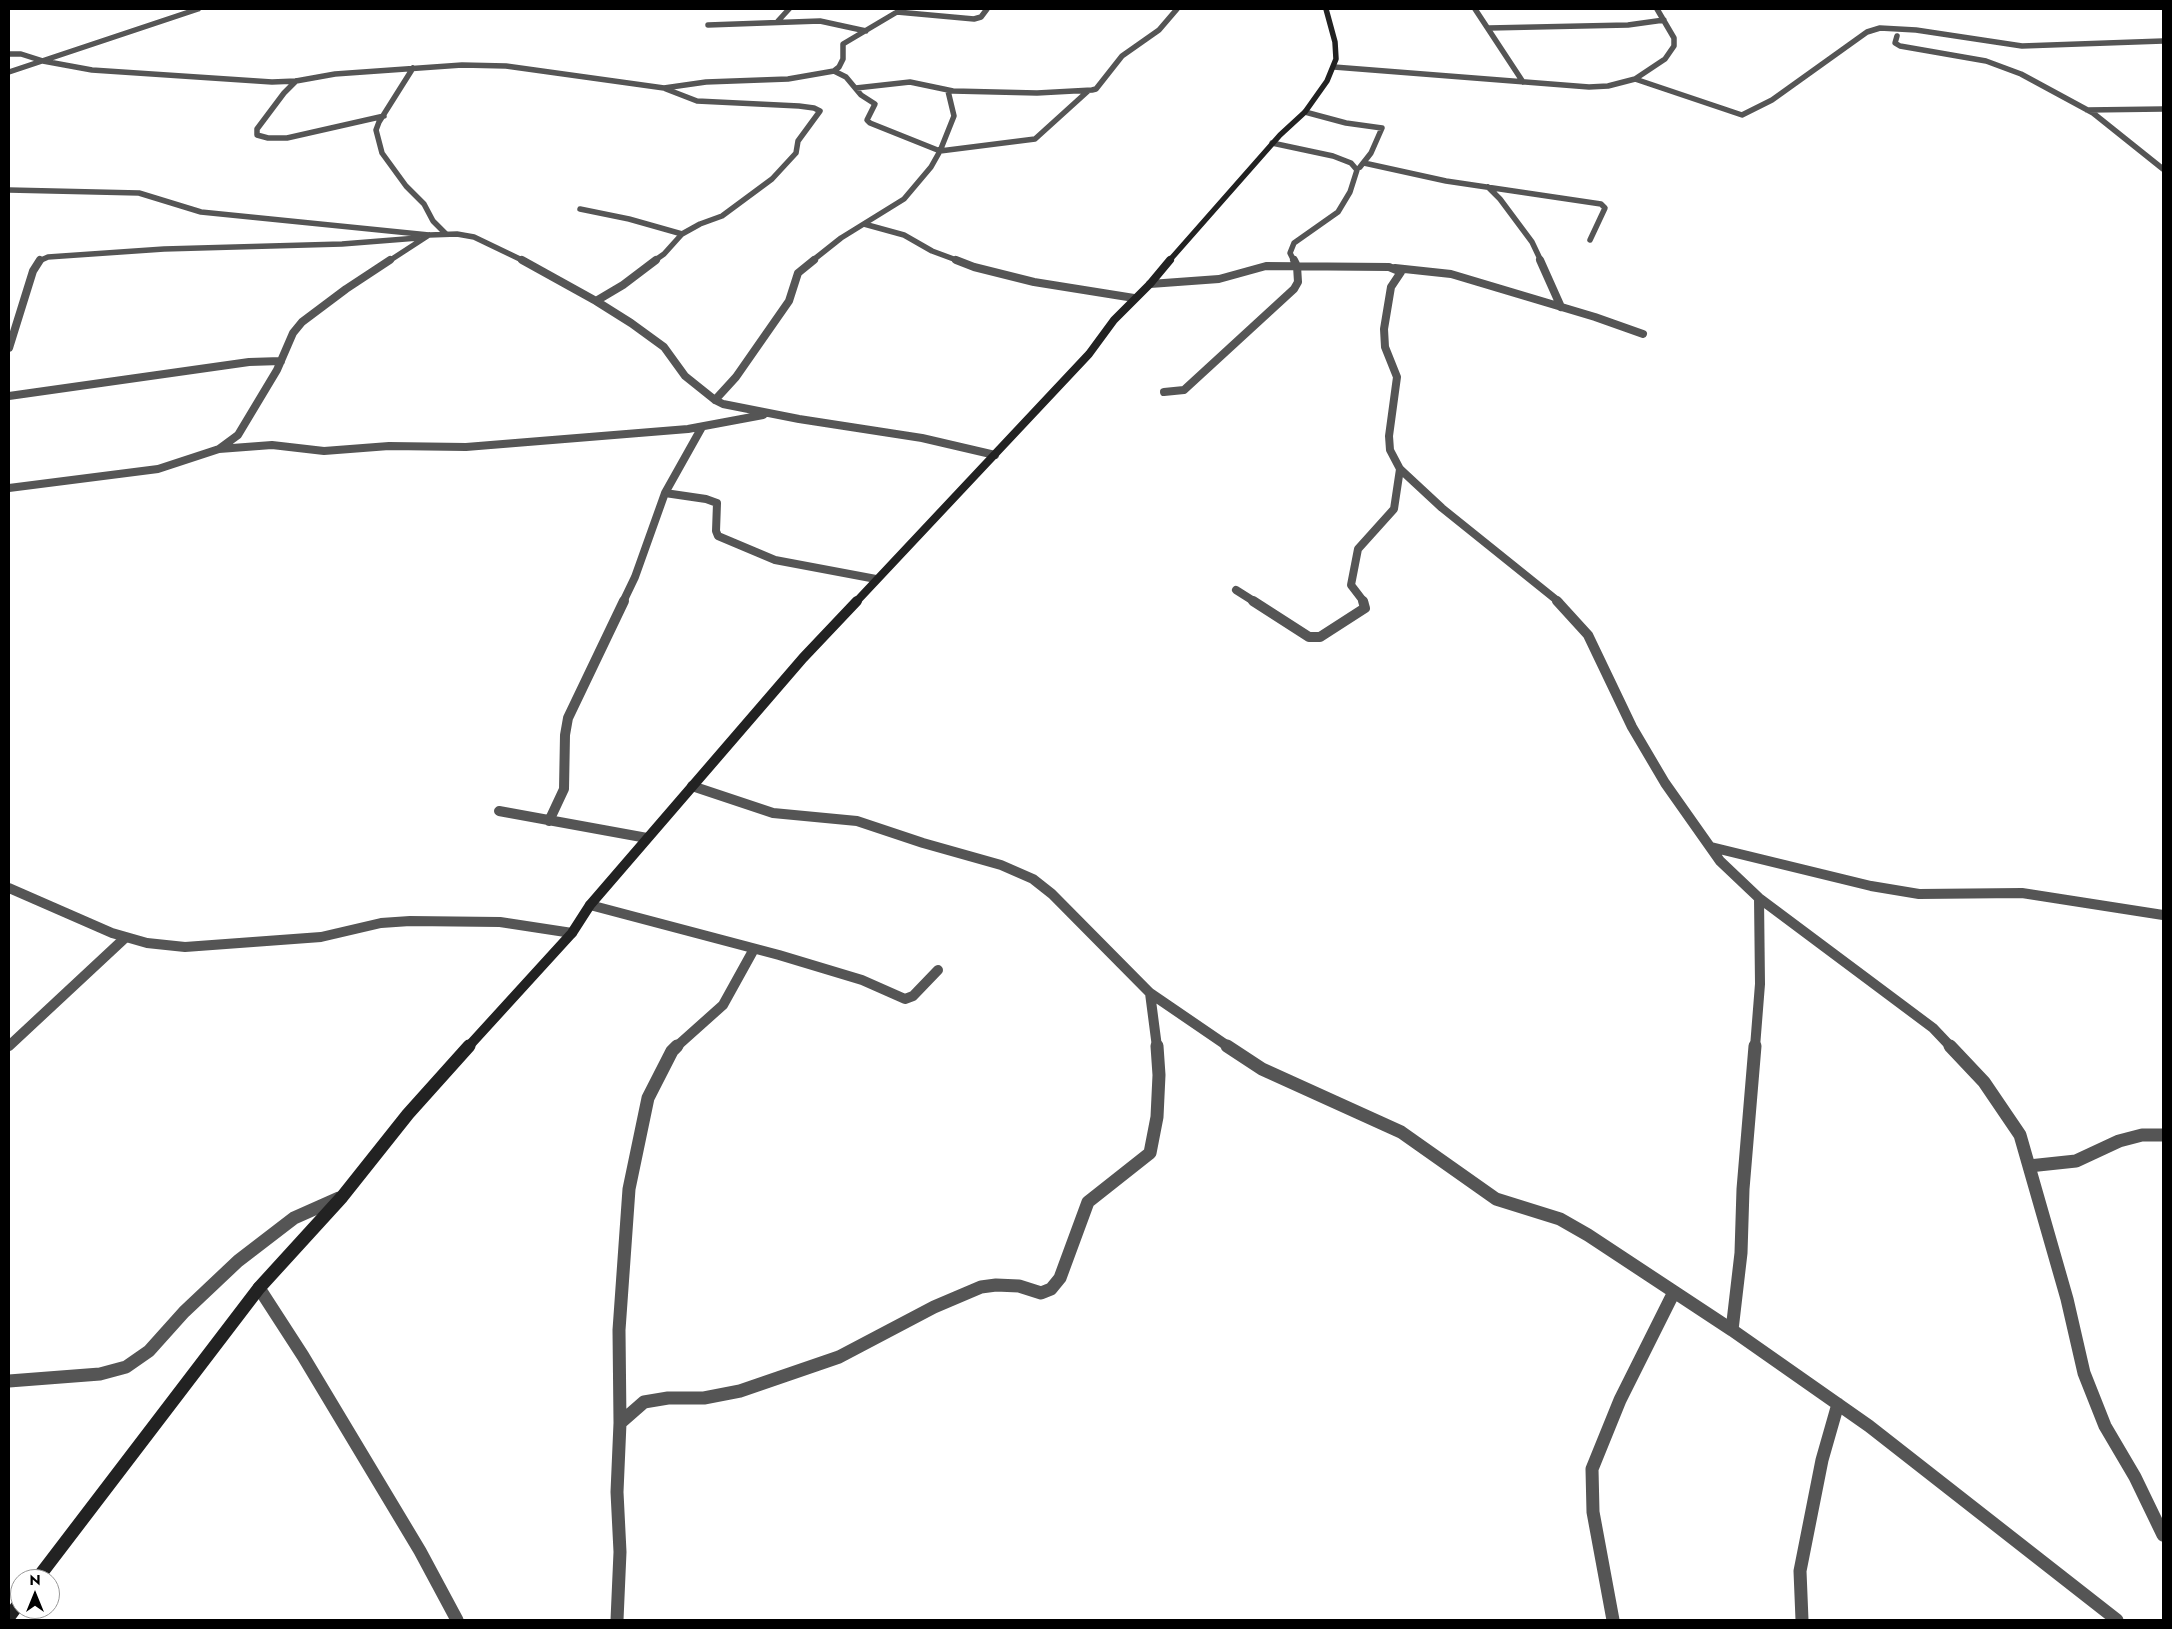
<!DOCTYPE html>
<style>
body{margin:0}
#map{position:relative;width:2172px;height:1629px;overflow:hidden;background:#fff;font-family:Jost,sans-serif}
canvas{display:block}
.frame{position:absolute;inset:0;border:10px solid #000;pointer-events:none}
.north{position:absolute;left:10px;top:1569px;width:50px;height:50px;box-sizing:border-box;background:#fff;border:1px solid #999;border-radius:50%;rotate:0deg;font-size:14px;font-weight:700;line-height:20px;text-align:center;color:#000}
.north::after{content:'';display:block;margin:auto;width:18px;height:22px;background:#000;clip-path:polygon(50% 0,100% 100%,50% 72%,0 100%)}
</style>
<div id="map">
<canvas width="2172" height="1629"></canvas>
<div class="frame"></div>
<div class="north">N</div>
</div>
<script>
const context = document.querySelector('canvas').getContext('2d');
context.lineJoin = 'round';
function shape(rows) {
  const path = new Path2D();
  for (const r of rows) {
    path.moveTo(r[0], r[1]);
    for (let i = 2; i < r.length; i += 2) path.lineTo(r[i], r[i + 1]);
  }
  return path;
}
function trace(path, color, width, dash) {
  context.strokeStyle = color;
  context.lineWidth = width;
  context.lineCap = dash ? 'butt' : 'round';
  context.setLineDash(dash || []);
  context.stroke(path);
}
trace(shape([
 [1475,9,1523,82],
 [897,12,974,19,981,17,987,9],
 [778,21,789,9],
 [708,25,820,21,866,31],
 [1489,28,1628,25,1664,20],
 [1897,36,1895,43,1900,46,1986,61,2021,74,2093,113,2163,169],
 [9,54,21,54,43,61,92,70,272,82,296,81,335,74,462,65,506,66,664,88,706,82,788,79,834,71,839,67,843,59,843,44,902,9],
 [1334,67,1589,87,1608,86,1635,79,1665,59,1674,46,1674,38,1657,9],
 [413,68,379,122,376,130,382,153,406,186,424,204,433,221,446,234],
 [834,71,846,77,861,95,875,104,867,120,870,123,940,151,1035,139,1088,91],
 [9,72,198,9],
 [1635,79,1742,115,1772,100,1867,32,1880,28,1916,30,2022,46,2163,41],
 [296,81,284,93,257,129,257,135,268,138,287,138,384,116],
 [856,88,910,82,953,91,1037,93,1092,90,1096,89,1122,56,1159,30,1177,9],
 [2087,110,2163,109],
 [1305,112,1346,123,1382,128,1371,153,1360,167],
 [1272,143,1333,156,1351,163,1357,170,1350,192,1338,212,1294,243,1290,253,1294,261],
 [1364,163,1446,181,1601,204,1605,208,1590,240],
 [1488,187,1500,199,1532,242,1541,261],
 [9,190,139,193,201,212,429,235,457,234,474,237,524,261],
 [580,209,629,219,682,234],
 [864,224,904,235,932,251,959,261],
 [39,261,48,257,164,249,342,244,418,238],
 [389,261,429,235],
 [654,261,664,254,682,234,700,224,722,216,772,179,796,153,798,141,820,111,814,108,799,106,697,101,666,89],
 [812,261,841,238,904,199,931,167,940,151,954,116,948,91]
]), '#555', 5.5);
trace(shape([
 [522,260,596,301,631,323,664,347,685,376,715,400,723,404,799,419,922,438,995,455],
 [956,260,974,267,1034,282,1134,298],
 [1540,260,1561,307],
 [1395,268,1451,274,1595,317,1643,334],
 [1150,284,1219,279,1266,266,1389,267,1401,272,1391,287,1384,329,1385,347,1397,377,1389,436,1390,450,1400,469,1442,508,1559,602],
 [596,301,623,285,656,260],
 [9,348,33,271,40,260],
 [1164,392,1184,390,1294,289,1298,282,1297,266,1294,260],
 [9,396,249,362,281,361],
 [715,400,736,377,789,301,798,273,814,260],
 [219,449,272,445,324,451,389,446,466,447,688,429,763,415],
 [9,488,158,469,219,449,238,435,277,370,293,333,302,322,346,289,390,260],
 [665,493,706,499,717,503,716,531,718,536,775,560,876,579],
 [1236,590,1255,602],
 [623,602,635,577,665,493,702,427],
 [1364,602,1351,585,1358,549,1394,509,1400,469]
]), '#555', 8);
trace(shape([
 [1253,601,1309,637,1320,637,1365,608,1363,601],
 [1557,601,1588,635,1632,727,1665,783,1720,861,1759,898,1933,1028,1951,1047],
 [692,786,773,813,857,821,923,843,1001,865,1033,879,1052,894,1150,993,1229,1047],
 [499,811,647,838],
 [549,821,564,789,565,735,568,718,624,601],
 [1711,847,1871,886,1919,894,2022,893,2163,915],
 [9,888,112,933,147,943,185,947,321,937,381,923,410,921,500,922,572,933],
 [590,905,779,955,862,980,905,999,913,996,938,970],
 [1150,993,1157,1047],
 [9,1046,126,937],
 [676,1047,723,1005,754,949],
 [1755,1047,1760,984,1759,898]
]), '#555', 10);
trace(shape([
 [1227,1046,1262,1069,1401,1132,1496,1199,1560,1219,1588,1235,1732,1330,1869,1426,2117,1620],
 [1950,1046,1984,1082,2020,1135,2067,1299,2084,1373,2105,1426,2135,1477,2163,1535],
 [2029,1166,2076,1161,2119,1141,2142,1135,2163,1135],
 [259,1288,303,1356,420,1551,457,1620],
 [1732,1330,1741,1253,1743,1189,1755,1046],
 [9,1381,100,1374,126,1367,149,1351,184,1312,238,1261,294,1218,339,1198],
 [620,1423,644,1402,668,1398,704,1398,740,1391,839,1357,934,1307,981,1287,996,1285,1019,1286,1041,1293,1051,1289,1060,1278,1088,1202,1150,1153,1157,1117,1159,1075,1157,1046],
 [617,1620,620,1552,617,1492,620,1423,619,1330,629,1189,648,1098,672,1051,677,1046],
 [1613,1620,1593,1512,1592,1469,1620,1400,1674,1292],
 [1802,1620,1800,1571,1822,1460,1838,1404]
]), '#555', 13);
trace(shape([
 [1169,261,1280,135,1305,112,1327,81,1336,59,1335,42,1326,9]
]), '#222', 5.5);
trace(shape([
 [856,602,1089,354,1114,320,1150,284,1170,260]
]), '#222', 8);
trace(shape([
 [468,1047,572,933,590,905,803,658,857,601]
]), '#222', 10);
trace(shape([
 [37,1579,259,1288,342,1197,408,1114,469,1046],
 [9,1617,20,1602]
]), '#222', 13);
</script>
